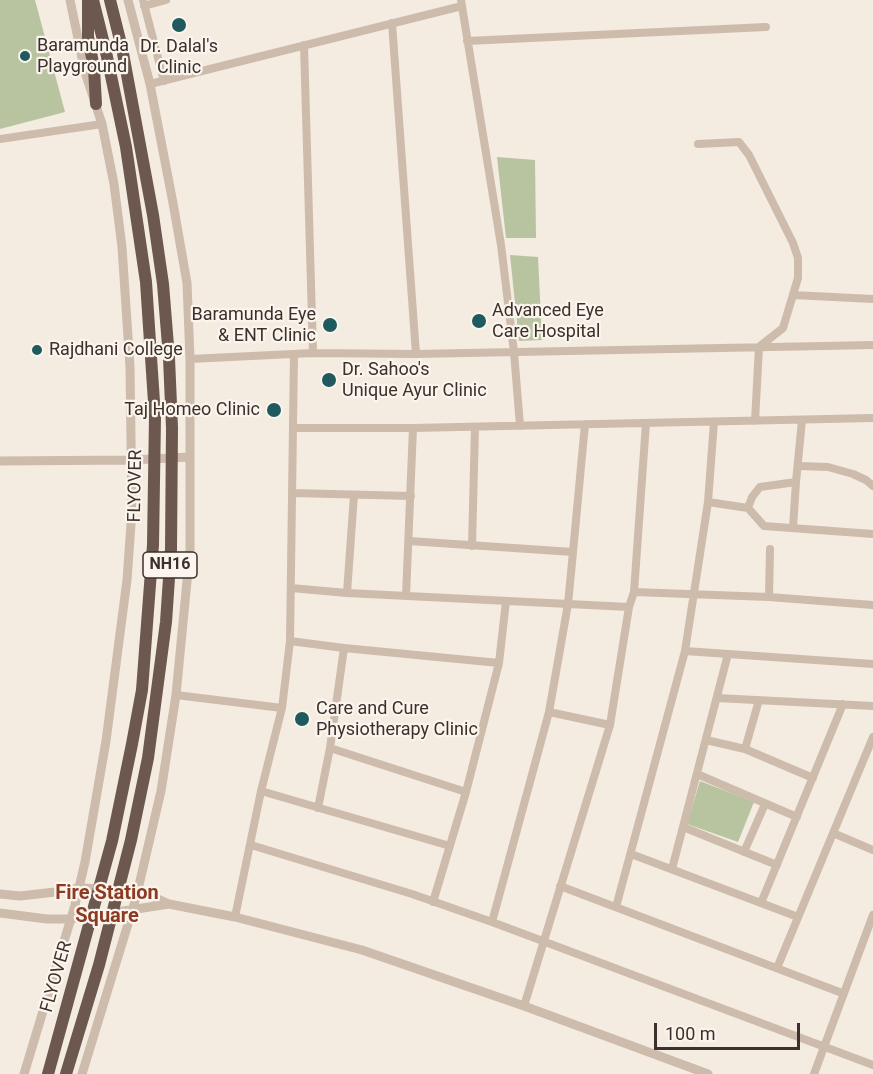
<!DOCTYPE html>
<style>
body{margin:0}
#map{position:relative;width:873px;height:1074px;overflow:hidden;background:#f4ebe1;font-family:Roboto,sans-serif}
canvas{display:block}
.scale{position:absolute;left:654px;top:1023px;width:146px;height:27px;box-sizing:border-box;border:3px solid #3b302b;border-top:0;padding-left:8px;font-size:18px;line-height:21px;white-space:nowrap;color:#3b302b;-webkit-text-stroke:4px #fbf5ee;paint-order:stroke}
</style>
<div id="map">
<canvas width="873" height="1074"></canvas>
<div class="scale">100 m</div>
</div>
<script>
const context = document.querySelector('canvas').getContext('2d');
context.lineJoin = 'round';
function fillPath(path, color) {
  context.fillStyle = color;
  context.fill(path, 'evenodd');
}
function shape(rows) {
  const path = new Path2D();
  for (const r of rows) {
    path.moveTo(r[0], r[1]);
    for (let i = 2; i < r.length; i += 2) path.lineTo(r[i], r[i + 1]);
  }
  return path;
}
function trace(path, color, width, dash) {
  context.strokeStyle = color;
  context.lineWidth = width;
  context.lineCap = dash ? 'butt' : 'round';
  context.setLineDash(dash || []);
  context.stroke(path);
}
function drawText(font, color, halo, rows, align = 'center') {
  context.font = font + ' Roboto,sans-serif';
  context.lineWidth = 4.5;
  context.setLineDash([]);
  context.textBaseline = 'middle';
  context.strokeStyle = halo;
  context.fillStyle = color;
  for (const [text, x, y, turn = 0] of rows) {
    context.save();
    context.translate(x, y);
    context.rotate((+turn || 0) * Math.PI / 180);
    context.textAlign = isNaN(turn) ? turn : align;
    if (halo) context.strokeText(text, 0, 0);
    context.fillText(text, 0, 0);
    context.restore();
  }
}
fillPath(shape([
 [0,0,35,0,65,112,0,129],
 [497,157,535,160,536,238,506,238],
 [510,255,538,257,542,340,519,341],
 [700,781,754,802,738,842,687,824]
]), '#b8c4a0');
trace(shape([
 [143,0,164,81],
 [461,0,501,245,514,352,520,426],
 [144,6,166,0],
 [392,23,416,354],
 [467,41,766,27],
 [304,45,313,353],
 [150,84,462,6],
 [0,139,102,124],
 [698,144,739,142,749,155,793,243,798,258,798,278,783,328,759,347,755,421],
 [793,295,873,299],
 [190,359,313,353,416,354,873,345],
 [293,428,413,428,873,418],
 [798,466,828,467,853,474,866,480,873,486],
 [292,493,411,496],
 [708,502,748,508,764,526,873,534],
 [748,508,752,497,760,487,796,482,802,420],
 [793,528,796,482],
 [409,541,573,552,585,424],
 [472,546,475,427],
 [291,588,347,593,629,607],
 [634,592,769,597,873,605],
 [347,593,354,495],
 [406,596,413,428],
 [769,597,770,549],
 [290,641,344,648,499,663],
 [344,648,330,748,466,792,433,902],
 [685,651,873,664],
 [176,695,282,708],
 [717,698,873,706],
 [549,712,610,725],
 [706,740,745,749,813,778],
 [745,749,759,700],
 [697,774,797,817],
 [261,791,450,846],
 [466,792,499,663,506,601],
 [318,808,330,748],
 [683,827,777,865],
 [833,833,873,850],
 [251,845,412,894,492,922,873,1065],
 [744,852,765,804],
 [631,854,798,917],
 [672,869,728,654],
 [560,886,842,993],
 [761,903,843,704],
 [616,907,685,651,708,502,714,422],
 [235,917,261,791,282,708,290,641,294,354],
 [492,922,549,712,568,604,573,552],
 [777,968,873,737],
 [524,1006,610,725,629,607,634,592,646,423],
 [814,1074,873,915]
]), '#cdbbac', 8);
trace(shape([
 [0,461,132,460,190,457],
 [0,894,20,896,55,892,79,888,138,890,169,904,235,917,362,950,524,1006,708,1074],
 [0,913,47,919,71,919,169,904],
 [24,1074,75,905,85,862,106,741,127,580,132,510,130,367,122,247,114,184,102,124,85,72,70,0],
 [82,1074,136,898,161,791,176,695,190,550,190,359,187,283,173,203,150,84,128,0]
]), '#cdbbac', 9);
trace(shape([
 [88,0,88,37,94,68,96,104],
 [93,0,106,52],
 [110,0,122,48]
]), '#6c584f', 12);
trace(shape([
 [48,1074,112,841,132,744,142,690,153,545,155,417,146,282,126,147,106,52],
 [66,1074,99,965,131,840,148,758,166,622,171,549,172,428,169,358,163,284,153,215,122,48]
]), '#6c584f', 12);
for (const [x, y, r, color] of [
 [179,25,8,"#1f5a5e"],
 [25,56,6,"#1f5a5e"],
 [479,321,8,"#1f5a5e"],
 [330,325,8,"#1f5a5e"],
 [37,350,6,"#1f5a5e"],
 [329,380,8,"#1f5a5e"],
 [274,410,8,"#1f5a5e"],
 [302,719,8,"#1f5a5e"]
]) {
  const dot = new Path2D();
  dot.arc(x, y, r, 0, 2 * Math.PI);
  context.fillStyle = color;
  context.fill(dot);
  trace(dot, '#fbf5ee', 2);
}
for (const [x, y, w] of [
 [170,565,54]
]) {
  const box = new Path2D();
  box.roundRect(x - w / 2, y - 13, w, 26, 4.5);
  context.fillStyle = '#fbf5ee';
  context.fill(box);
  trace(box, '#3b302b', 1.5);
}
drawText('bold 16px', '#3b302b', null, [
 ["NH16",170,565]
]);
drawText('18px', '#3b302b', '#fbf5ee', [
 ["Baramunda",37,46],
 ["Playground",37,67],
 ["Dr. Dalal's",179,47,"center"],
 ["Clinic",179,68,"center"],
 ["Advanced Eye",492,311],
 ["Care Hospital",492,332],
 ["Baramunda Eye",316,315,"right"],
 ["& ENT Clinic",316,336,"right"],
 ["Rajdhani College",49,350],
 ["Dr. Sahoo's",342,370],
 ["Unique Ayur Clinic",342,391],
 ["Taj Homeo Clinic",260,410,"right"],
 ["Care and Cure",316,709],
 ["Physiotherapy Clinic",316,730]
], 'left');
drawText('18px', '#3b302b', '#fbf5ee', [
 ["FLYOVER",136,486,-89],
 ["FLYOVER",57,977,-74]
]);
drawText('bold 20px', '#8c3b22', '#fbf5ee', [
 ["Fire Station",107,894],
 ["Square",107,917]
]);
</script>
